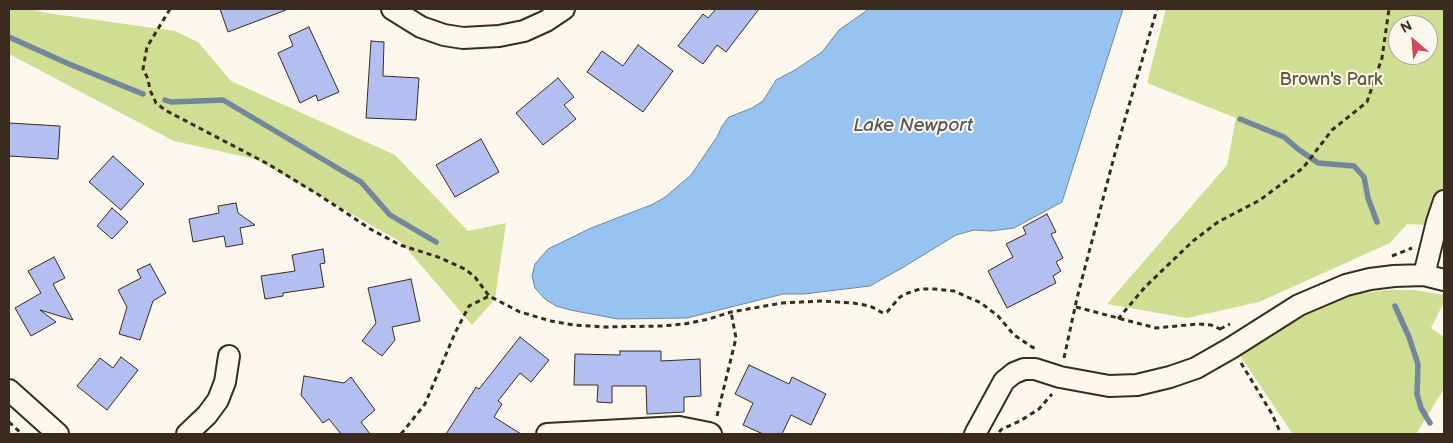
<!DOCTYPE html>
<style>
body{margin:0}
#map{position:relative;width:1453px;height:443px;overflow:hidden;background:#fbf7ec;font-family:"Balsamiq Sans",sans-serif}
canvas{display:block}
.frame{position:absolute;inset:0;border:10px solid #3b2a1e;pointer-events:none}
.north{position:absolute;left:1388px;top:15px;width:50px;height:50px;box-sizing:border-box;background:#fbf7ec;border:1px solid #aea59a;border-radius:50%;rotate:333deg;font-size:14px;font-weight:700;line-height:20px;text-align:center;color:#3b2a1e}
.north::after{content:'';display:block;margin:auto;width:18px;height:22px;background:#d1495b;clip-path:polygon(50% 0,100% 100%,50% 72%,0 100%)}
</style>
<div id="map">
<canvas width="1453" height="443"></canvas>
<div class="frame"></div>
<div class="north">N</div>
</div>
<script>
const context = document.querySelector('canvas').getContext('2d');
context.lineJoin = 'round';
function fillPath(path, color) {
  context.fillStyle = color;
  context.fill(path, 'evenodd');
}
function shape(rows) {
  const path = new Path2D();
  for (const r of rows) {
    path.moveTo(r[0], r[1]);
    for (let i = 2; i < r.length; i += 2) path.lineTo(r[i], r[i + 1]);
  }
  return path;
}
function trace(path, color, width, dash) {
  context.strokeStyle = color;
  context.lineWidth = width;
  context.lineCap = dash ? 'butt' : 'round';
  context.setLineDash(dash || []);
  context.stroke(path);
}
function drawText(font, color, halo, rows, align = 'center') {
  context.font = font + ' "Balsamiq Sans",sans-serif';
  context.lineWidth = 4;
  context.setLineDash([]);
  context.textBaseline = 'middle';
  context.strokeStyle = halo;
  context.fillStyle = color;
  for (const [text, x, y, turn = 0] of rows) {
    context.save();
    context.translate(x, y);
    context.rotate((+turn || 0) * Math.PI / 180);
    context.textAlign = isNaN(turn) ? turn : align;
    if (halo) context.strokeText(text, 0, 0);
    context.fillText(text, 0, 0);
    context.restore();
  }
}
fillPath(shape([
 [9,9,31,9,47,13,175,31,198,42,231,81,395,155,468,231,506,223,495,299,472,325,401,242,255,159,174,141,9,54],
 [1166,9,1444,9,1444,226,1407,224,1390,243,1259,302,1187,318,1107,304,1227,165,1236,118,1147,83],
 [1398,25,1428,25,1428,55,1398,55],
 [1389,290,1414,290,1444,295,1444,302,1431,328,1444,337,1444,389,1416,434,1291,434,1292,433,1239,354,1300,316,1323,305,1355,294]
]), '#cfde92');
const water = shape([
 [869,9,1123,9,1062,202,1014,228,991,231,974,230,956,235,902,268,870,286,804,294,783,294,687,318,618,319,570,310,556,306,545,299,535,288,532,276,535,264,548,249,591,228,651,205,664,198,691,175,717,137,722,126,729,117,752,108,763,101,776,80,795,70,822,52,839,30,869,9]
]);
fillPath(water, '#97c3f0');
trace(water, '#72869c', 1);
trace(shape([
 [9,37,69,64,143,94],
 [165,100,171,102,223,100,361,182,390,215,436,242],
 [1240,119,1284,137,1298,149,1318,163,1354,166,1364,177,1368,198,1377,222],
 [1395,306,1409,337,1418,364,1417,394,1421,408,1430,423]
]), '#72869c', 5.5);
const building = shape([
 [220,9,286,9,286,10,228,32,220,9],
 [716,9,759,9,726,52,717,45,703,64,678,46,703,14,708,18,716,9],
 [309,27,339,92,318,101,316,95,300,103,278,53,293,46,289,36,309,27],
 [371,41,384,42,383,76,419,78,416,120,366,118,371,41],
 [638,45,673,71,643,112,587,72,602,51,623,66,638,45],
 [558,78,574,97,564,105,576,119,543,145,516,113,558,78],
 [9,123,60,126,58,159,9,156,9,123],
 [481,139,499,172,455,197,436,165,481,139],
 [113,156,144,184,121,210,89,182,113,156],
 [236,203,238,213,255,225,240,228,243,244,226,247,224,236,193,242,189,219,219,213,218,206,236,203],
 [112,208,128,222,112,239,97,226,112,208],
 [1047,214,1056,232,1051,234,1063,258,1056,262,1061,271,1053,276,1056,283,1007,308,988,271,1013,257,1006,244,1026,234,1023,227,1047,214],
 [323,249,325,263,320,264,324,287,283,293,283,296,265,299,261,276,295,271,292,255,323,249],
 [54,257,65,278,53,284,73,320,40,310,56,322,31,336,15,308,41,293,28,271,54,257],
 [150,264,166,293,153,301,140,340,119,334,127,307,118,290,141,278,137,270,150,264],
 [411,279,420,321,392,327,395,340,382,356,362,341,376,323,368,288,411,279],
 [520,337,549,360,531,382,520,373,498,401,502,404,494,417,521,434,446,434,476,387,479,389,520,337],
 [620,351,661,351,661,361,700,359,701,396,684,397,684,412,647,414,646,386,612,386,612,403,597,402,598,385,574,385,575,354,620,355,620,351],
 [121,357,138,370,107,410,77,386,100,358,113,368,121,357],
 [749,365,789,384,792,377,826,394,811,425,791,415,782,434,763,434,743,425,753,403,735,394,749,365],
 [304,376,344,383,351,377,375,410,361,422,370,434,341,434,329,419,323,423,301,395,304,376]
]);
fillPath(building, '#b3bff0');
trace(building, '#3b2a1e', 1);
const minor = shape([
 [392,9,421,27,444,35,463,38,499,36,524,31,546,21,564,9],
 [1424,275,1437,222,1444,201],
 [9,390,58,434],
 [187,434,207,415,218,400,225,382,229,356],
 [547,434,679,427,709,433,711,434],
 [975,434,1004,381,1014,373,1024,369,1035,369,1060,377,1109,386,1137,385,1170,377,1196,368,1231,348,1299,305,1346,285,1370,279,1394,276,1424,275,1444,280]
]);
trace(minor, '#3b2a1e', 24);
trace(shape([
 [170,9,147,47,143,69,148,79,150,90,156,103,165,110,268,164,319,195,372,230,400,245,438,257,465,269,475,277,489,296,520,312,551,321,574,325,605,327,662,326,684,324,709,319,731,312,782,303,821,301,853,303,870,306,883,313,887,312,900,297,908,293,920,289,934,289,954,291,981,303,998,316,1014,335,1032,347,1037,349],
 [1392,256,1412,248],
 [1076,307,1156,328,1198,324,1211,325,1220,329,1222,332],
 [1118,319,1145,287,1193,241,1218,222,1260,200,1303,168,1332,130,1367,102,1382,58,1389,9],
 [1220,329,1230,324],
 [1064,358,1077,298,1114,157,1157,9],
 [1241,363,1272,414,1281,434],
 [717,416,736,338,731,312],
 [9,422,22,434],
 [999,432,1002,429,1020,421,1039,409,1052,394],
 [401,434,425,404,455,333,469,306,489,296]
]), '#3b2a1e', 3, [5, 4]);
trace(minor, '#fbf7ec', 20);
drawText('18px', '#60573b', '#fbf7ec', [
 ["Brown's Park",1331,80]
]);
drawText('italic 19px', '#57585d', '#fbf7ec', [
 ["Lake Newport",913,126]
]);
</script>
